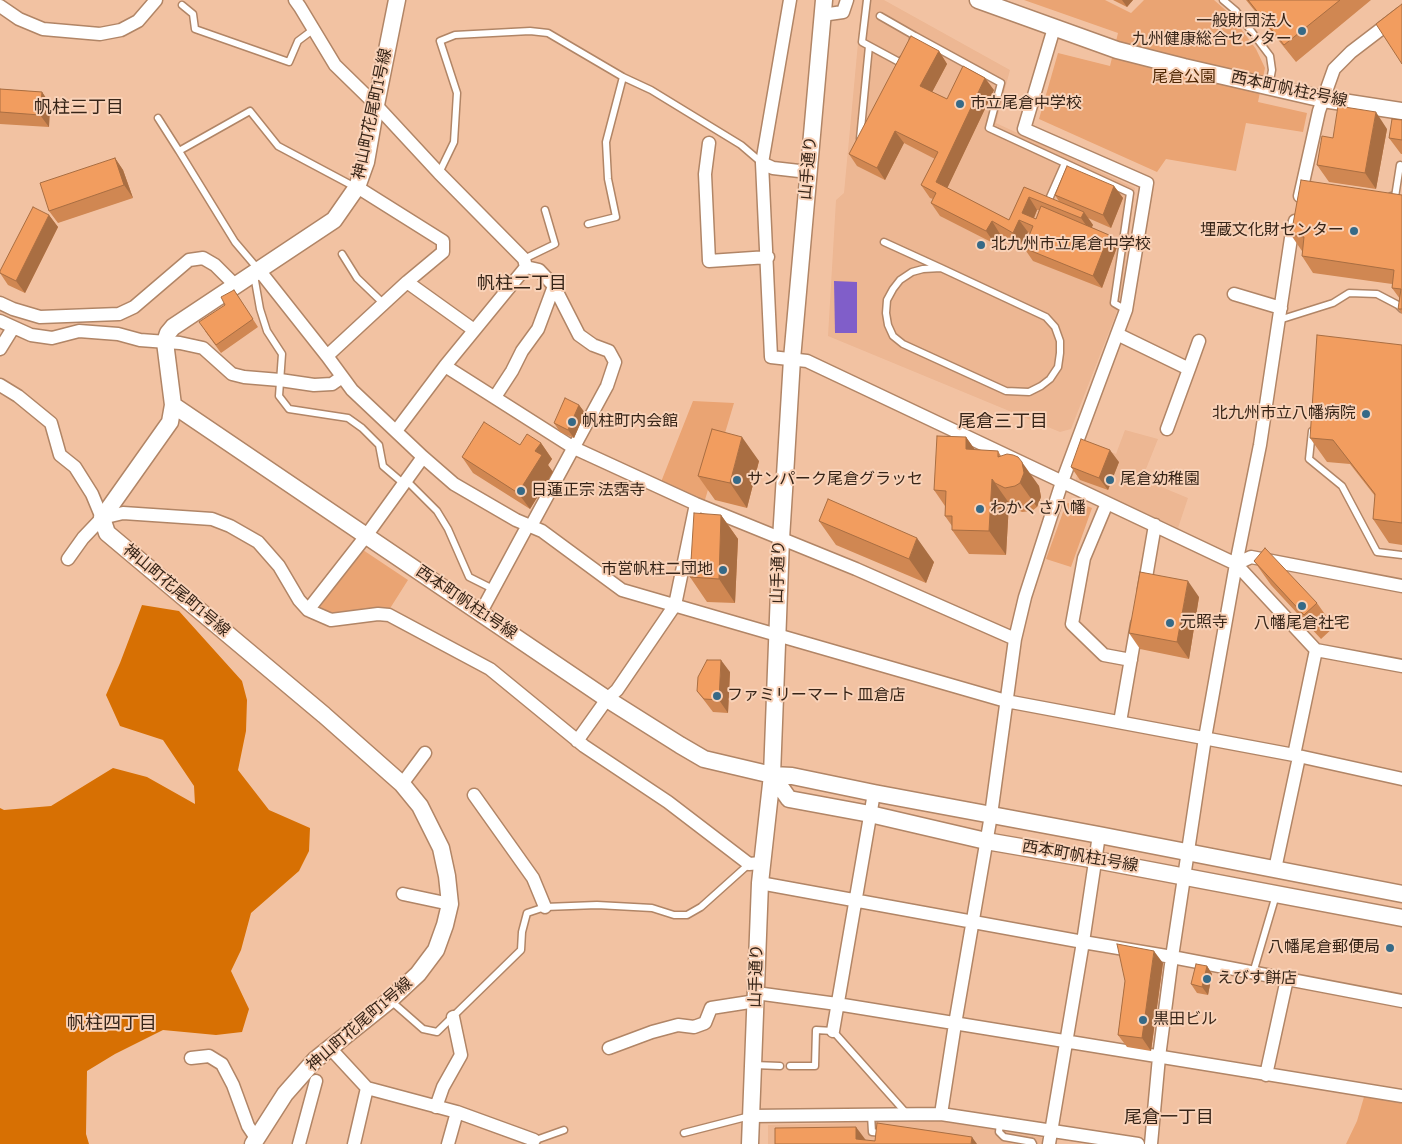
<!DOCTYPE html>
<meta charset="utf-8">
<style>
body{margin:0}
canvas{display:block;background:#f2c2a2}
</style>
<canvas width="1402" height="1144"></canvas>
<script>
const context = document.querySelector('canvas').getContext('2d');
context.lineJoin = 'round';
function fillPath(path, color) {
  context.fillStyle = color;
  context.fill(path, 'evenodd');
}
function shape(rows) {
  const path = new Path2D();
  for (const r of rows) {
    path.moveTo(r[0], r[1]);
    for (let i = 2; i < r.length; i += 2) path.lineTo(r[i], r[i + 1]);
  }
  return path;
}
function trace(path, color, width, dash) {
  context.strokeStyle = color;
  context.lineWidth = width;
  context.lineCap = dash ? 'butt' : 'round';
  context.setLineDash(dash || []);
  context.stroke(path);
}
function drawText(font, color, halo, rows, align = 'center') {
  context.font = font + ' "Sofia Sans Condensed","Noto Sans JP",sans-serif';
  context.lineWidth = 4;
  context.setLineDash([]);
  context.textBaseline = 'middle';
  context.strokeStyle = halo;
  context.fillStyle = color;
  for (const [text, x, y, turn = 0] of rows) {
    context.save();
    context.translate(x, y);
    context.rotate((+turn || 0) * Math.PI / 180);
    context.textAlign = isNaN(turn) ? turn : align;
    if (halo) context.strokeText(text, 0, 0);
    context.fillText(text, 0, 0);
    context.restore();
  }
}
fillPath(shape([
 [862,0,884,0,1010,70,996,123,1135,188,1122,289,1116,314,1071,429,1060,432,828,336,836,200,844,193],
 [1125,430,1158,439,1142,479,1188,498,1178,528,1075,481,1089,443,1116,454],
 [940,1121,1045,1138,1044,1144,768,1144,768,1125]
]), '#edb793');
fillPath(shape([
 [1024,0,1105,0,1131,13,1144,0,1214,0,1230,14,1256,49,1265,68,1258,102,1307,113,1303,132,1246,123,1236,171,1166,159,1157,172,1039,119,1058,53,1110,66,1118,33],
 [693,401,734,403,704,503,661,482],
 [1074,501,1092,508,1071,567,1046,559,1066,504],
 [363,550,408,580,389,610,332,615,319,608],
 [1364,1097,1402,1103,1402,1144,1346,1144,1357,1121]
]), '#eaa473');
fillPath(shape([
 [142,605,179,611,242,681,247,700,246,731,238,770,269,810,310,828,309,851,299,871,251,913,241,950,231,971,249,1009,242,1032,216,1035,163,1030,115,1054,87,1071,86,1134,89,1144,0,1144,0,808,4,810,51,806,113,768,147,777,195,804,194,786,163,740,120,726,106,695,120,663]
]), '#d77003');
fillPath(shape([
 [834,281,857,282,857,333,835,333]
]), '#805ec9');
const service = shape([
 [867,0,862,42,901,63,903,59],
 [1223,0,1236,11,1270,56,1272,70,1269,86],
 [182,5,193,14,195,29,289,62,298,41,314,29],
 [880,16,915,36,913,39],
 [915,36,1001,83,989,128,1130,193,1114,303,1126,310],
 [158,118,179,151,250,111,278,146,355,187],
 [860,139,869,46],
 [179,151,235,242,258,269],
 [439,173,454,142,457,93,440,41,455,35,530,31,548,33,623,77,651,90,741,145,762,163],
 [1391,196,1395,197,1400,165],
 [1050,197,1065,163],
 [588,224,616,217,608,179,606,142,623,77],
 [884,242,941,268,1046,317,1055,327,1060,341,1060,353,1058,367,1050,379,1041,386,1029,392,1006,391,903,344,893,336,888,325,886,313,887,300,893,289,900,280,912,272,923,269,941,268],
 [342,254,357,278,384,304],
 [524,259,555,244,545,210],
 [254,275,260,309,267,331,282,354,279,396,289,409,348,418,362,428,379,445,383,466,404,484],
 [1279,320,1333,303,1349,293,1377,294,1398,305,1402,309],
 [1312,431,1309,459,1342,486,1377,552,1402,555],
 [406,480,437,511,448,529,469,577,493,589],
 [1253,973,1276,895],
 [391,1001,423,1029,437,1032,521,950,522,932,527,913,545,907,597,905,652,908,674,915,687,915,701,907,749,864],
 [754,1065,780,1066],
 [790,1066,815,1066,816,1030,833,1031,907,1114],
 [871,1115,872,1132,882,1133],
 [1000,1123,999,1132,1004,1137,1032,1142,1033,1144],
 [684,1133,750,1116],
 [533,1141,564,1130]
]);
const minor = shape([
 [295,0,300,7,335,65,376,105,439,173,524,259,526,267,445,366,396,431],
 [790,0,762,163,771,357,807,361,1236,564,1316,650,1402,666],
 [0,6,19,19,43,29,100,34,121,30,138,21,156,0],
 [822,15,843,12,847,0],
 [709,143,705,174,709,261,768,257],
 [762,163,773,168,808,172],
 [1300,196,1319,111,1334,69,1351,52,1402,13],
 [526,267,539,270,554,286,579,335,593,345,609,351,615,362,607,386,531,526],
 [259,270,327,356,352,390,423,457,454,484,516,520,542,531,622,590,777,635,1006,701,1294,755,1402,779],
 [407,282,474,330],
 [1234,294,1281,308],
 [0,303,13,309,40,317,119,314,134,307,189,260,203,258,215,265,235,285],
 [0,321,31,335,52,338,79,331,118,334,140,340,180,343,203,348,232,374,244,377,280,380,314,385,332,384,342,377],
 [1117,334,1189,369,1167,429],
 [0,349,13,328],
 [327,356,407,282,443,252,443,241,357,187],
 [445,366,574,448,696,504,856,569,1015,639],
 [1189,369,1199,341],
 [0,385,18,396,51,423,60,455,75,467,92,494,102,518,123,513,212,519,230,526,258,542,279,566,299,600,308,610,331,620,378,614,389,615,490,669,584,746,668,802,749,864,761,863],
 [495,397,512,371,522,351,538,329,554,286],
 [1107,503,1084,558,1072,624,1104,655,1131,660],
 [68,559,83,538,102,518],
 [1236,564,1251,557,1402,586],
 [1144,589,1155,525],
 [308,610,366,536,423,457],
 [481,612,528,525],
 [1120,722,1137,624],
 [577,741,607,699,617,690,675,605,696,504],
 [1294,755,1316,650],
 [402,784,425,753],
 [474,795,533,878,545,907],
 [1275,869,1299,757],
 [760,883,1083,942,1172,957,1402,1001],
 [403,894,450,904],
 [756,993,837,1004,1402,1096],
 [833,1031,874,793],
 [330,1048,367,1088,354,1144],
 [609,1048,652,1032,678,1025,694,1027,705,1023,711,1008,756,1001],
 [191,1058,209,1056,222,1064,233,1085,248,1126,256,1138],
 [1266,1075,1287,979],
 [367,1088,457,1112,534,1140],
 [436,1107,443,1087,461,1055,453,1017],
 [941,1114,955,1024,991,815,1015,639,1025,597,1062,482,1126,310,1147,183,1024,129,1054,28],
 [751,1116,941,1114,1138,1144],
 [299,1144,316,1081],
 [448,1144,457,1112],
 [1049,1144,1083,942,1099,835],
 [1151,1144,1159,1057,1172,957,1205,738,1236,564,1260,445,1291,238,1295,221]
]);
const tertiary = shape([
 [978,0,1117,50,1184,67,1323,99,1402,111],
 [173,405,607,699,680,745,704,759,772,775,792,776,874,793,1099,835,1402,894],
 [772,775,789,799,870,814,986,841,1096,860,1402,918],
 [253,1144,285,1094,315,1060,390,1000,418,974,436,950,445,925,450,904,447,876,441,848,420,806,402,784,324,715,107,533,102,518,170,422,173,405,165,342,168,333,173,327,334,220,357,187,366,162,376,105,397,0],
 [750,1144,760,883,772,775,781,539,786,459,792,359,824,0]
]);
trace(service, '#b18566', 9);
trace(minor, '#b18566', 15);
trace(tertiary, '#b18566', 19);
trace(service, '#fff', 6);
trace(minor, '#fff', 12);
trace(tertiary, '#fff', 16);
fillPath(shape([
 [1113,0,1133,0,1127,7],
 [1246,0,1371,0,1296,62],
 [939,51,947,64,932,92,947,99,994,90,947,188,1009,220,1024,187,1060,203,1055,195,1114,186,1123,198,1111,228,1088,218,1093,225,1091,227,1109,235,1117,247,1102,288,1033,261,1024,248,1030,234,1028,232,1022,245,1000,234,995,244,940,216,931,203,933,199,930,198,921,185,935,159,904,143,885,180,857,166,849,154],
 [1037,210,1039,210,1036,219,1034,218],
 [0,89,42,92,50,104,49,127,0,124],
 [1402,120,1402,154,1401,154,1389,138],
 [1387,129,1376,189,1329,182,1317,165,1333,138],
 [115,158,123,170,133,198,58,223,49,211],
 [1402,195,1402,314,1398,309,1400,299,1392,288,1392,284,1313,273,1302,256,1302,251,1291,235],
 [49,215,58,227,25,293,8,285,0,273,0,271],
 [234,290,258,327,221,353,205,331,225,305],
 [1402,345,1402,545,1389,543,1373,519,1375,496,1350,464,1327,462,1310,438],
 [579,405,585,413,574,438,560,432,554,423],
 [966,437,975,450,998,451,1001,456,1039,486,1041,497,1037,507,1032,511,1022,512,1012,507,1009,503,1006,555,969,554,952,530,952,526,945,516,945,506,934,490],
 [541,443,552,459,548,465,553,472,530,509,473,473,462,457,520,445],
 [759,461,747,508,715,500,698,476],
 [1119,462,1108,490,1080,480,1071,467],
 [721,515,738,539,735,603,707,602,690,577],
 [819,521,934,562,926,583,836,545],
 [1254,561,1317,603,1334,627,1321,639,1271,585],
 [1199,597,1189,659,1140,649,1129,633],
 [730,672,728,713,713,712,697,691],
 [1163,963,1151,1051,1127,1047,1118,1035,1125,981],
 [1207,966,1212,974,1208,995,1197,993,1191,984]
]), '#d08752');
fillPath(shape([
 [1122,0,1133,0,1127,7],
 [939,51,947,64,929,98,920,86],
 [985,78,994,90,944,195,936,182],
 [42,92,50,104,49,127,40,115],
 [1376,112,1387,129,1376,189,1365,173],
 [895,131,904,143,885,180,877,168],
 [115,158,123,170,133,198,124,185],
 [1114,186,1123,198,1111,228,1103,215],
 [1029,197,1037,210,1031,225,1022,213],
 [1084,212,1093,225,1090,231,1081,218],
 [49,215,58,227,25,293,16,281],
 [1019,220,1028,232,1022,245,1013,233],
 [992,221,1000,234,995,244,986,231],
 [1109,235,1117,247,1102,288,1093,276],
 [579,405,585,413,574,438,568,430],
 [742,437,759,461,747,508,730,483],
 [966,437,983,461,966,449],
 [541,443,552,459,548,465,553,472,530,509,518,493,535,451],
 [1110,450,1119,462,1108,490,1099,478],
 [1022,462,1039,486,1041,497,1037,507,1020,483],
 [992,479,1009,503,1006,555,989,531],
 [721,515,738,539,735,603,719,579],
 [917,538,934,562,926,583,909,559],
 [1188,581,1199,597,1189,659,1177,642],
 [721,660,730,672,728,713,719,700],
 [1154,951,1163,963,1151,1051,1142,1038],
 [1207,966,1212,974,1208,995,1202,987],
 [856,1127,868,1143,856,1139],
 [972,1137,977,1144,971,1144]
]), '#a96e42');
const building = shape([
 [1248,0,1340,0,1284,45,1248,0],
 [1402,4,1402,64,1376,24,1402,4],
 [911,36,939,51,920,86,947,99,963,66,985,78,936,182,1009,220,1024,187,1084,212,1081,218,1029,197,1022,213,1036,219,1041,206,1109,235,1093,276,1024,248,1033,226,1019,220,1013,233,992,221,986,231,931,203,936,193,921,185,938,152,895,131,877,168,849,154,911,36],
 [0,89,42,92,40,115,0,112,0,89],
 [1338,106,1376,112,1365,173,1317,165,1322,136,1333,138,1338,106],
 [1392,119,1402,120,1402,140,1389,138,1392,119],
 [115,158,124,185,49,211,40,183,115,158],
 [1067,166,1114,186,1103,215,1055,195,1067,166],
 [1301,180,1402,195,1402,309,1398,309,1401,289,1392,288,1394,270,1302,256,1304,237,1291,235,1301,180],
 [33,207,49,215,16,281,0,273,0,271,33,207],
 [234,290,253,319,216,345,199,322,225,305,221,297,234,290],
 [1317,335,1402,345,1402,523,1373,519,1375,494,1333,440,1310,438,1317,335],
 [565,398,579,405,568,430,554,423,565,398],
 [484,422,520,445,527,434,541,443,535,451,542,455,518,493,462,457,484,422],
 [712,429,742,437,730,483,698,476,712,429],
 [937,436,966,437,966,449,998,451,998,457,1007,454,1013,455,1018,457,1022,462,1024,473,1020,483,1015,486,1005,488,995,483,992,479,989,531,952,530,952,516,945,516,946,491,934,490,937,436],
 [1081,439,1110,450,1099,478,1071,467,1081,439],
 [828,499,917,538,909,559,819,521,828,499],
 [694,513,721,515,719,579,690,577,694,513],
 [1265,548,1317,603,1304,615,1254,561,1265,548],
 [1140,572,1188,581,1177,642,1129,633,1140,572],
 [707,660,721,660,719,700,704,699,697,691,698,677,707,660],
 [1117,944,1154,951,1142,1038,1118,1035,1125,981,1117,944],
 [1196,964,1207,966,1202,987,1191,984,1196,964],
 [877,1123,972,1137,971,1144,775,1144,775,1128,856,1127,856,1139,875,1141,877,1123]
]);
fillPath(building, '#f29d5f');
trace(building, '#a96e42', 1);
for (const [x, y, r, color] of [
 [1302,31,5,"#366a87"],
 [960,104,5,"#366a87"],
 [1354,231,5,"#366a87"],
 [981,245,5,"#366a87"],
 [1366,414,5,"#366a87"],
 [572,422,5,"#366a87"],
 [737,480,5,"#366a87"],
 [1110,480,5,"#366a87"],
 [521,491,5,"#366a87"],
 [980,509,5,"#366a87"],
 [723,570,5,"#366a87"],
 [1302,606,5,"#366a87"],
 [1170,623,5,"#366a87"],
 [717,696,5,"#366a87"],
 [1390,948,5,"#366a87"],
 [1207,979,5,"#366a87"],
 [1143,1020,5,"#366a87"]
]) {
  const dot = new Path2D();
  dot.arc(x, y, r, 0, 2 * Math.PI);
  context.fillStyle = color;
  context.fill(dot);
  trace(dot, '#f9d2b8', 2);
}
drawText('16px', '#372518', '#f9d2b8', [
 ["一般財団法人",1292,22,"right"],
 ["九州健康総合センター",1292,40,"right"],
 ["市立尾倉中学校",970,104],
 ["埋蔵文化財センター",1344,231,"right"],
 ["北九州市立尾倉中学校",991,245],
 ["北九州市立八幡病院",1356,414,"right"],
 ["帆柱町内会館",582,422],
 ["サンパーク尾倉グラッセ",747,480],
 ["尾倉幼稚園",1120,480],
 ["日蓮正宗 法霑寺",531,491],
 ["わかくさ八幡",990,509],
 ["市営帆柱二団地",713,570,"right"],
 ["元照寺",1180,623],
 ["八幡尾倉社宅",1302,624,"center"],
 ["ファミリーマート 皿倉店",727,696],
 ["八幡尾倉郵便局",1380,948,"right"],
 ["えびす餅店",1217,979],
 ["黒田ビル",1153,1020]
], 'left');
drawText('16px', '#4f2602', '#f9d2b8', [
 ["尾倉公園",1184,78]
]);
drawText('16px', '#372518', '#f9d2b8', [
 ["西本町帆柱2号線",1289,90,12],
 ["神山町花尾町1号線",373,114,-78],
 ["山手通り",809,168,-85],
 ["山手通り",779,572,-88],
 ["神山町花尾町1号線",176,591,40],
 ["西本町帆柱1号線",466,603,34],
 ["西本町帆柱1号線",1080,857,10],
 ["山手通り",757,976,-88],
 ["神山町花尾町1号線",360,1025,-41]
]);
drawText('18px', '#372518', '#f9d2b8', [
 ["帆柱三丁目",79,108],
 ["帆柱二丁目",522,284],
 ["尾倉三丁目",1003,422],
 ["帆柱四丁目",112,1024],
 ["尾倉一丁目",1169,1118]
]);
</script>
